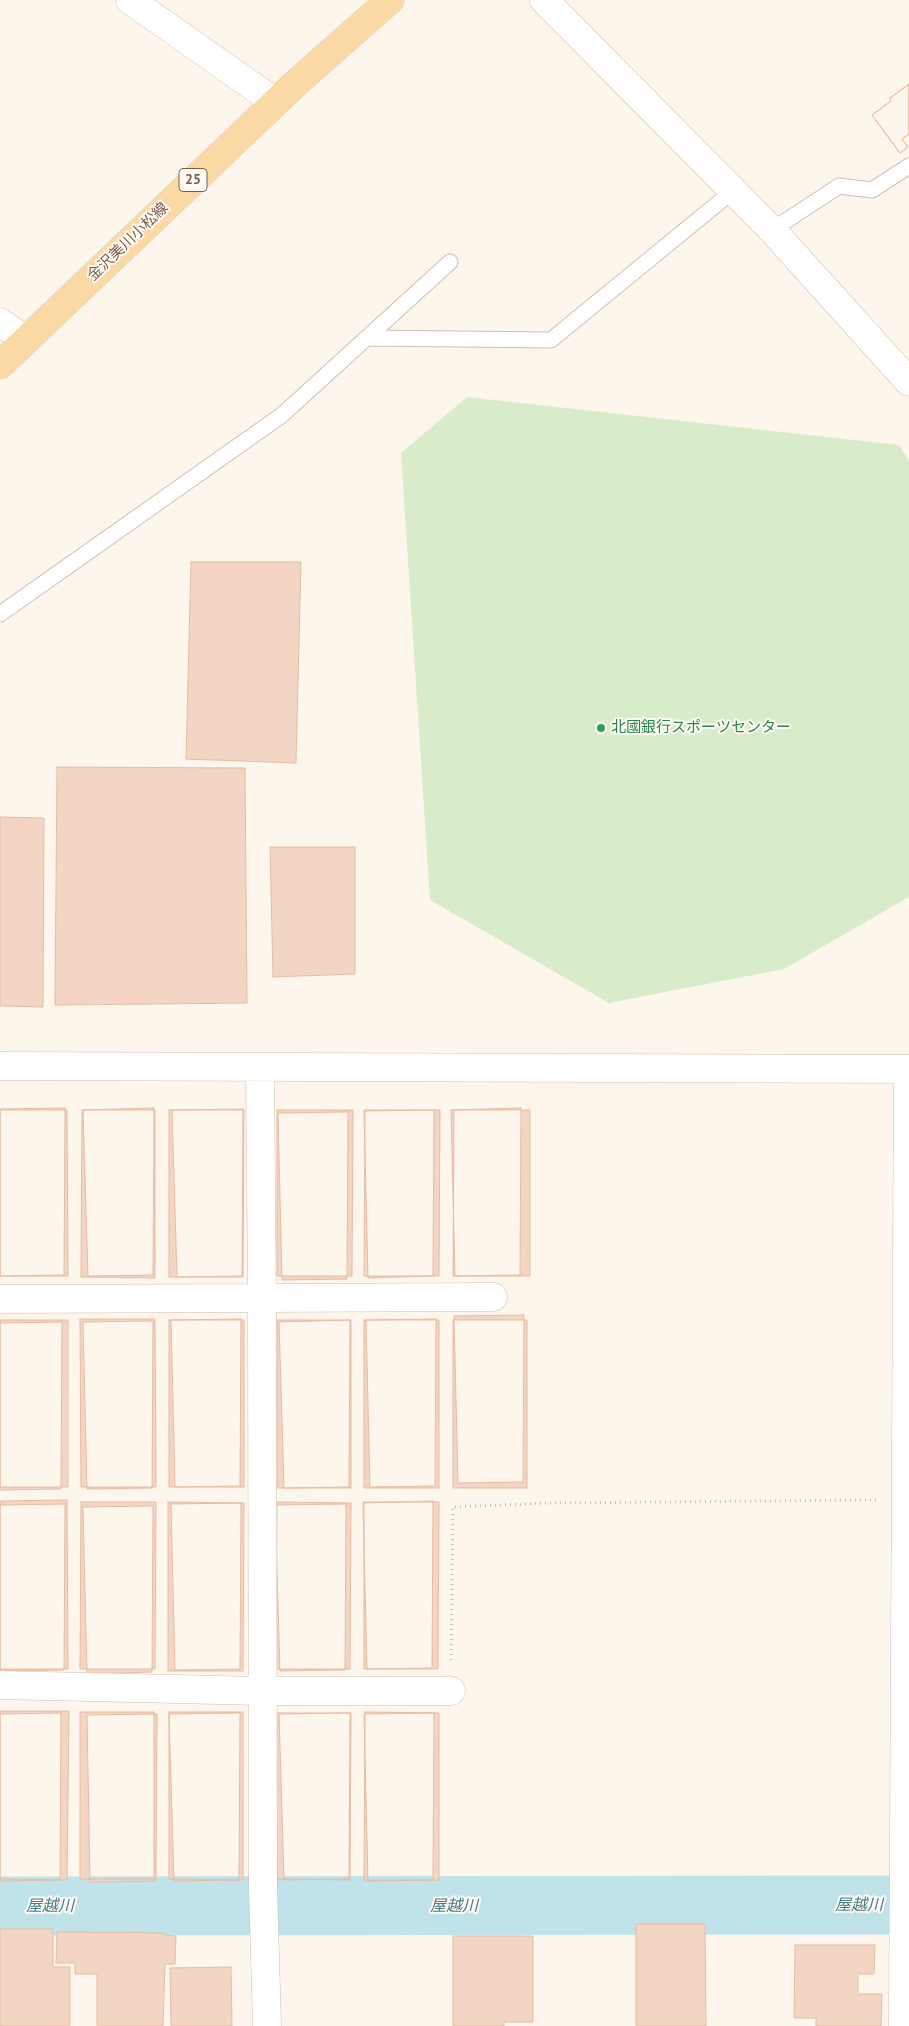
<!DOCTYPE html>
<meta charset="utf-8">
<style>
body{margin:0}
canvas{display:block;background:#fdf6ec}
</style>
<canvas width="909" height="2026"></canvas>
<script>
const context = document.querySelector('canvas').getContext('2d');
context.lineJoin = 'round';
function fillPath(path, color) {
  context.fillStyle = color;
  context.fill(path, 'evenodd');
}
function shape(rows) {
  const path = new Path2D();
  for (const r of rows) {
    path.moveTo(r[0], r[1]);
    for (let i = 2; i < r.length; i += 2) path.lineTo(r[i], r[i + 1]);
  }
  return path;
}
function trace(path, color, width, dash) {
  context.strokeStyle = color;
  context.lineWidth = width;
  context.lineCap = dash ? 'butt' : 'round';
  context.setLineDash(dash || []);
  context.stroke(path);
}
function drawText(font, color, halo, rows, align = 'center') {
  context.font = font + ' "PT Sans","Noto Sans JP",sans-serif';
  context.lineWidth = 4;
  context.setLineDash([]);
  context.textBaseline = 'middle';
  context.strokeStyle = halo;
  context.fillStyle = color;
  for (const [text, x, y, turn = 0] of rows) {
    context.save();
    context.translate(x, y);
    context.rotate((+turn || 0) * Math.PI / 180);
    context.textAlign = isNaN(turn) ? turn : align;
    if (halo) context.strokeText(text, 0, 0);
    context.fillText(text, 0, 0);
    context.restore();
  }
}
fillPath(shape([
 [467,397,899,445,909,461,909,897,784,969,609,1003,430,900,401,453]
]), '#d8ecc9');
trace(shape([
 [0,1906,909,1905]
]), '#bfe3e8', 59);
const building = shape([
 [909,84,909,134,902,139,908,147,900,153,872,115,891,101,890,98,909,84],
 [909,84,909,134,902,139,908,147,900,153,872,115,891,101,890,98,909,84],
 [191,562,301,562,296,763,186,759,191,562],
 [57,767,245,768,247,1003,55,1005,57,767],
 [0,817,44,818,43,1007,0,1006,0,817],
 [270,847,355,847,355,974,273,977,270,847],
 [65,1108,64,1275,0,1276,0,1109,65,1108],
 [154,1108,153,1275,88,1276,83,1110,154,1108],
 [521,1108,520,1275,455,1276,451,1110,521,1108],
 [243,1109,242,1276,177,1277,172,1110,243,1109],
 [0,1110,67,1110,68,1276,0,1276,0,1110],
 [82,1110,155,1110,155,1278,81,1277,82,1110],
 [169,1110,244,1110,243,1277,169,1277,169,1110],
 [277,1110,353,1110,352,1276,277,1276,277,1110],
 [365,1110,440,1110,439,1276,364,1276,365,1110],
 [434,1110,433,1276,368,1278,364,1111,434,1110],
 [454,1110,530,1110,530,1276,453,1276,454,1110],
 [348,1112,347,1279,282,1280,278,1113,348,1112],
 [524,1315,523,1482,458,1483,454,1316,524,1315],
 [80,1319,155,1319,156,1487,81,1487,80,1319],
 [241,1319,240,1486,175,1487,171,1320,241,1319],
 [436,1319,435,1486,370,1487,366,1320,436,1319],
 [0,1320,68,1320,68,1487,0,1487,0,1320],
 [169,1320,244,1320,244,1487,169,1487,169,1320],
 [277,1320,351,1320,351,1488,277,1488,277,1320],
 [350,1320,349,1487,284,1488,279,1322,350,1320],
 [364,1320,439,1320,439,1488,364,1488,364,1320],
 [453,1320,527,1320,527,1488,453,1488,453,1320],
 [153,1321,152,1488,87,1489,83,1322,153,1321],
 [62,1322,61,1489,0,1490,0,1323,62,1322],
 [67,1500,68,1669,0,1669,0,1501,67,1500],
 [433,1501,432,1668,367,1669,363,1503,433,1501],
 [81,1502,156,1502,155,1669,80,1669,81,1502],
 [168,1502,244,1503,243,1671,168,1671,168,1502],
 [277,1502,351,1503,350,1669,276,1669,277,1502],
 [364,1502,439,1502,438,1669,364,1669,364,1502],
 [241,1503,240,1669,175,1670,171,1504,241,1503],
 [65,1504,64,1670,0,1671,0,1505,65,1504],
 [346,1504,345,1670,280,1671,275,1505,346,1504],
 [153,1506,152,1672,87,1674,83,1507,153,1506],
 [0,1711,69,1711,67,1880,0,1879,0,1711],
 [80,1712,154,1712,154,1879,80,1879,80,1712],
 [169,1712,243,1712,243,1880,169,1879,169,1712],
 [365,1712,439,1713,439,1880,364,1880,365,1712],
 [61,1713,60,1880,0,1881,0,1714,61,1713],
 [240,1713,239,1880,174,1881,169,1714,240,1713],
 [276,1713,351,1713,350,1880,276,1879,276,1713],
 [350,1713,349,1879,284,1880,279,1714,350,1713],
 [434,1713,433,1880,368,1881,364,1714,434,1713],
 [157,1714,156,1881,90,1882,87,1715,157,1714],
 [636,1924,705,1924,706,2026,636,2026,636,1924],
 [0,1929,53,1929,53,1967,70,1967,70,2026,0,2026,0,1929],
 [57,1932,164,1933,164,1935,176,1936,175,1964,165,1964,163,2026,97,2026,97,1974,75,1974,75,1963,56,1963,57,1932],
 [453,1936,533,1936,533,2022,504,2022,504,2026,453,2026,453,1936],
 [795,1945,875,1945,874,1974,858,1974,858,1994,882,1994,881,2026,816,2026,816,2018,794,2018,795,1945],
 [231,1967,232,2026,171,2026,170,1968,231,1967]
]);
fillPath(building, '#f3d5c3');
trace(building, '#e6bba3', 1);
const lane = shape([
 [772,230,839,186,872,190,909,166],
 [367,338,551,340,733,191],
 [0,614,282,415,450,262]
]);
const street = shape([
 [130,0,275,102],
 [0,322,25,340],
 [0,1066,909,1069],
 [260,1067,262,1298,493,1297],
 [0,1299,262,1298,263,1886,267,2026],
 [0,1685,262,1691,451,1691],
 [903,2026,908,1069]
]);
const secondary = shape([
 [544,0,772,230,909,382]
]);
const primary = shape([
 [0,365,295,84,390,0]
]);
trace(lane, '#d1beb0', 17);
trace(street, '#d1beb0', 29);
trace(secondary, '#d6c0b0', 29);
trace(primary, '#dad1cd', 29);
trace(shape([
 [451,1660,453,1507,549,1503,876,1500]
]), '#d9b8a5', 3, [1, 4]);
trace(lane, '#fff', 15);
trace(street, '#fff', 28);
trace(secondary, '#fff', 28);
trace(primary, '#fbd9a5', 28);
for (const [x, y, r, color] of [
 [601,728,5,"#2e9e5b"]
]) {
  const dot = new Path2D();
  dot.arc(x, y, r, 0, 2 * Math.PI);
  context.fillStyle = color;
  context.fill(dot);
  trace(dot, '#fffaf3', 2);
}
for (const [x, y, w] of [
 [193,180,28]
]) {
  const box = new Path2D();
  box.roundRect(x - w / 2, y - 11.5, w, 23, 4);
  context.fillStyle = '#fffaf3';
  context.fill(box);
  trace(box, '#7a5c4d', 1);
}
drawText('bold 14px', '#7a5c4d', null, [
 ["25",193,180]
]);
drawText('15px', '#7a5c4d', '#fffaf3', [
 ["金沢美川小松線",128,242,-44]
]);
drawText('15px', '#27864d', '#fffaf3', [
 ["北國銀行スポーツセンター",611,728]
], 'left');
drawText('italic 16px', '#437c86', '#fffaf3', [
 ["屋越川",859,1905],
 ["屋越川",50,1906],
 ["屋越川",454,1906]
]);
</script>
